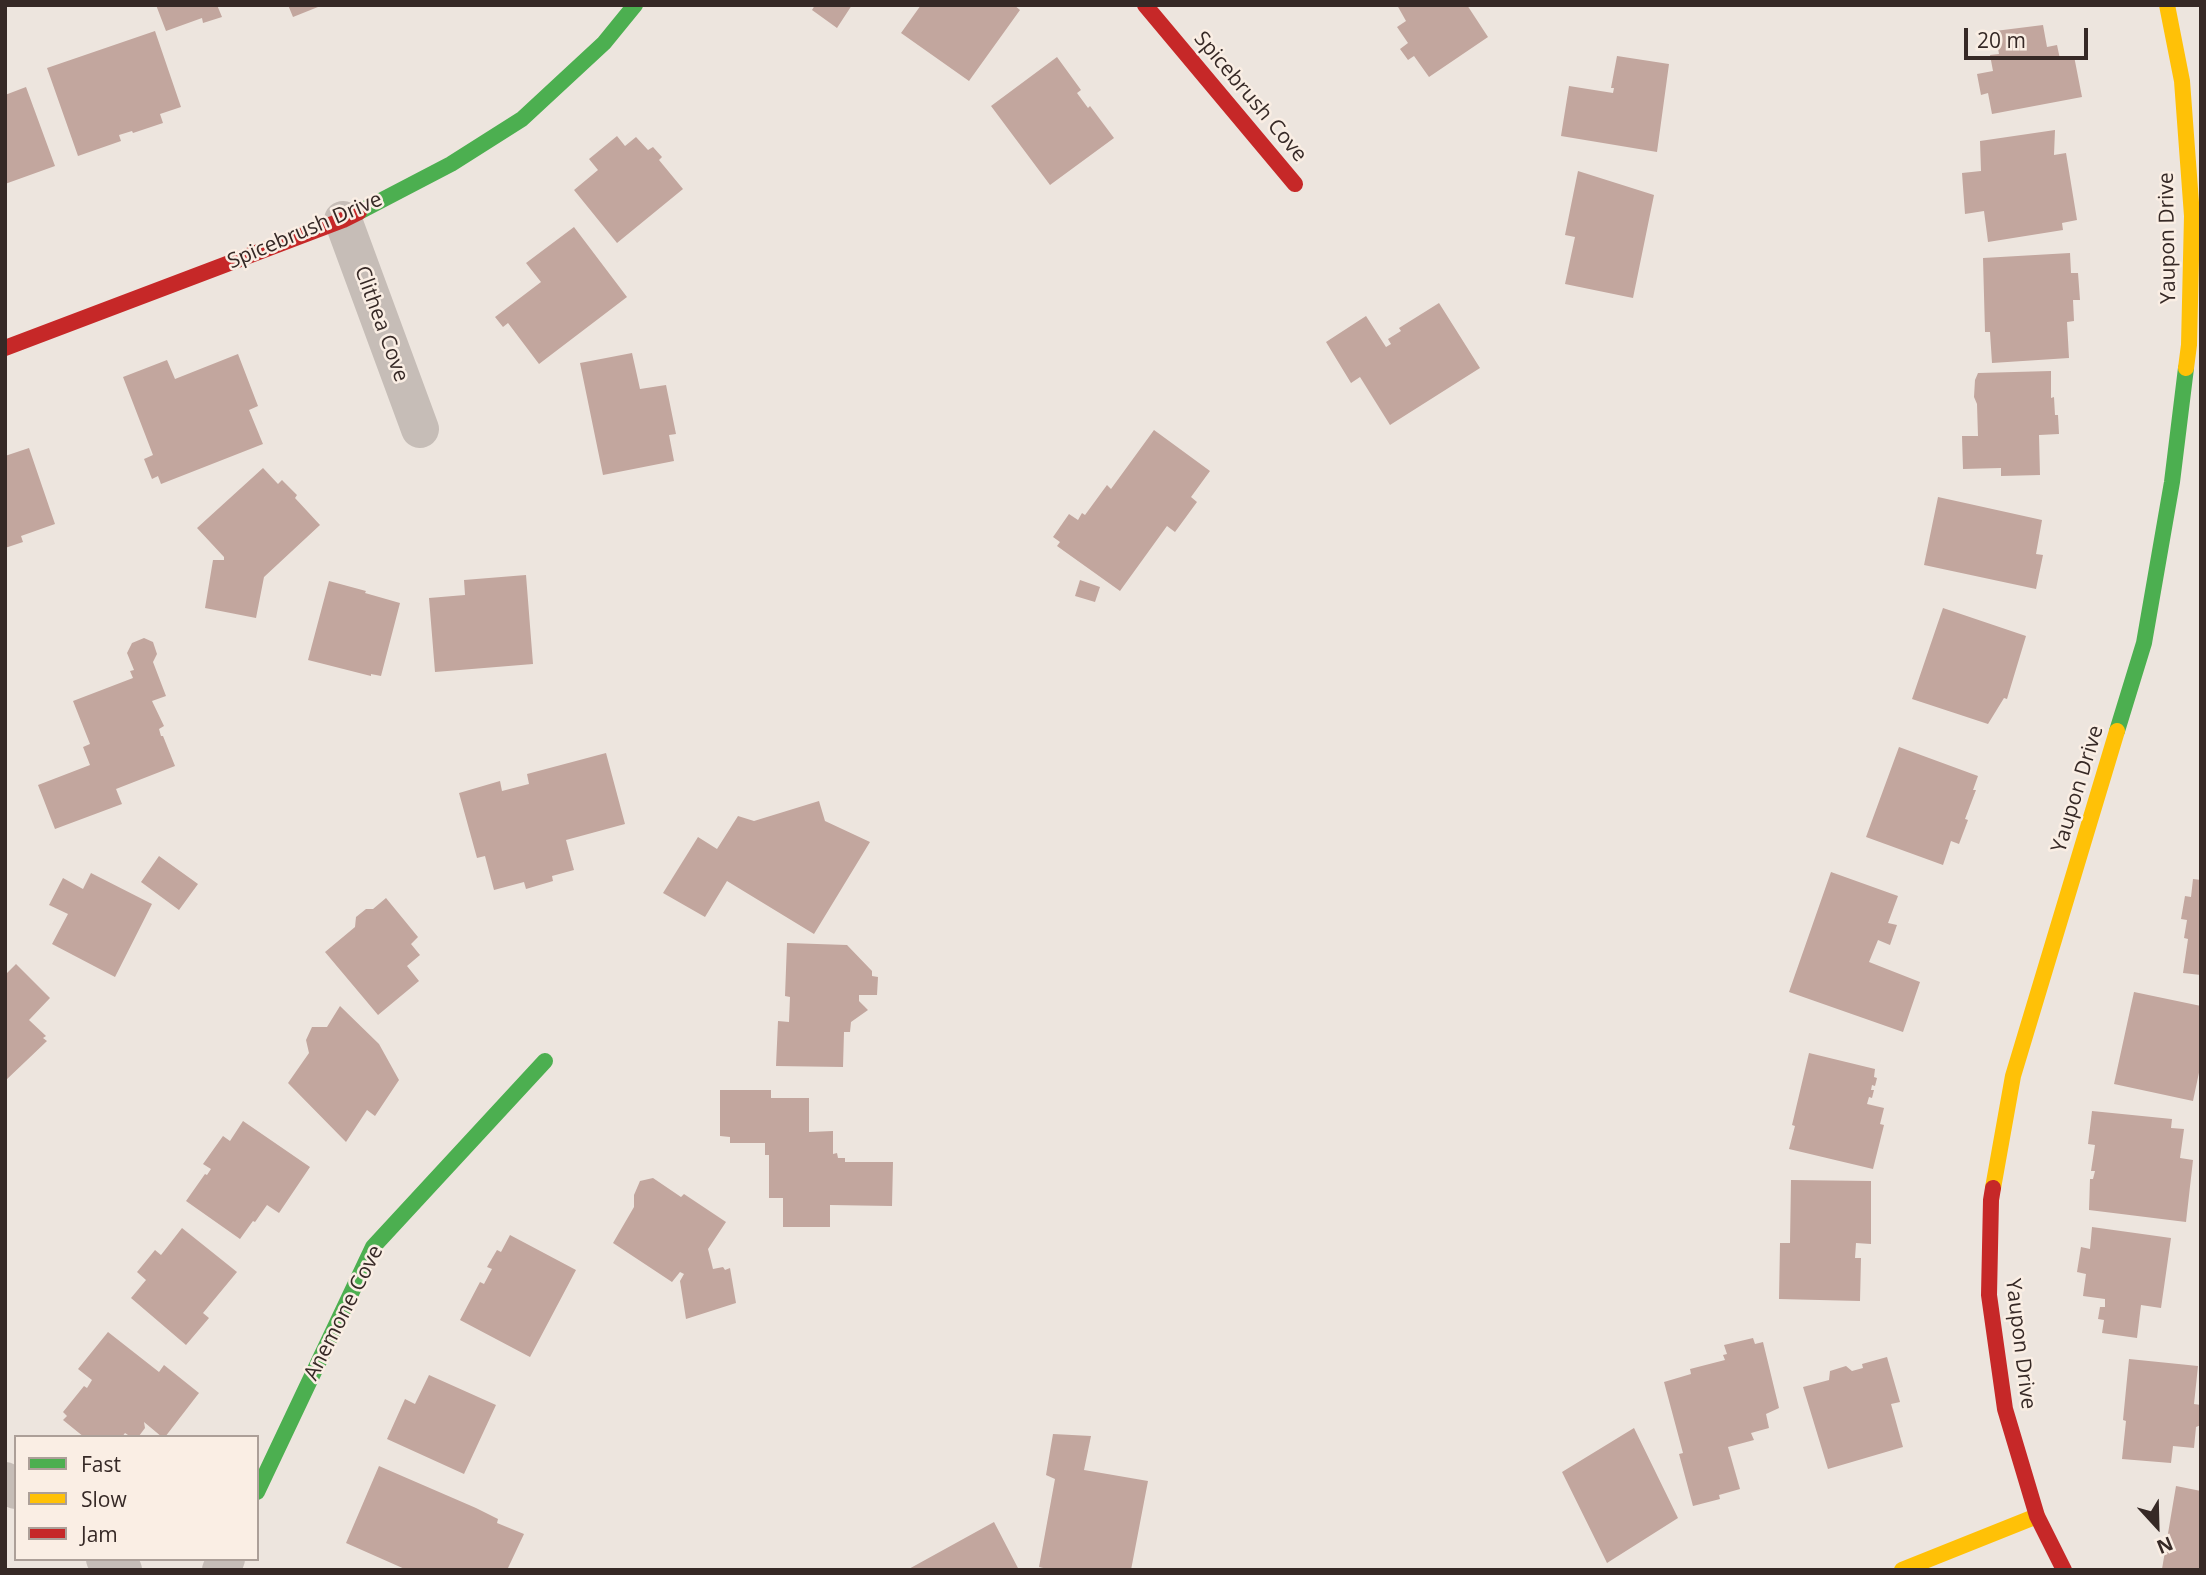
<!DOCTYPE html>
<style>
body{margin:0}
#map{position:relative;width:2206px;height:1575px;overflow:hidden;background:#ede5de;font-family:"Open Sans",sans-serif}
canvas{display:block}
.frame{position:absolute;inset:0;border:7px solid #362926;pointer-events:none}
.legend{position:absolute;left:14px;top:1435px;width:245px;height:126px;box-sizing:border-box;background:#faeee4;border:2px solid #ac9f98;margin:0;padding:9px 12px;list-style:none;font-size:21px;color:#362926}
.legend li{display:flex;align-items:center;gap:14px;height:35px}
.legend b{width:35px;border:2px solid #ac9f98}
.north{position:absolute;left:2122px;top:1491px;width:70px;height:70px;-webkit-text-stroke:5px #faeee4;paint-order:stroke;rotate:158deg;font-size:19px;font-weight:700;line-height:28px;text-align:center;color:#362926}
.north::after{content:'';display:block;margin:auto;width:24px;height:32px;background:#362926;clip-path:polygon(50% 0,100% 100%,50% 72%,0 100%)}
.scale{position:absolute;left:1964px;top:28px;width:124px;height:32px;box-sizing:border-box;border:4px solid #362926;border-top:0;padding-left:9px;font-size:21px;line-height:24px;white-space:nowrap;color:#362926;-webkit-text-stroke:5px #faeee4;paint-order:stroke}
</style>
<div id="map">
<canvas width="2206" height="1575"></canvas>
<div class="frame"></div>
<ul class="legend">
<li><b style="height:9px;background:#4caf50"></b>Fast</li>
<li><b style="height:9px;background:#ffc107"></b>Slow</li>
<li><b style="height:9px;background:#c62828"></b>Jam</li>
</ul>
<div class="north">N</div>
<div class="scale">20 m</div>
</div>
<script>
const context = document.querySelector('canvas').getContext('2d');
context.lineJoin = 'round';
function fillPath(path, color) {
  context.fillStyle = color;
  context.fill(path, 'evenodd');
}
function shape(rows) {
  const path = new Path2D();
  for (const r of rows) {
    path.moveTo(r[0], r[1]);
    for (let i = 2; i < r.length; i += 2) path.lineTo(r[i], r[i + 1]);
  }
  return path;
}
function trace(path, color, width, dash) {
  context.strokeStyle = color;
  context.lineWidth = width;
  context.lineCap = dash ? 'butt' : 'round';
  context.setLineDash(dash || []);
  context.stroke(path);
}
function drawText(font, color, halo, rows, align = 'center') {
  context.font = font + ' "Open Sans",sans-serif';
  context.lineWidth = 5;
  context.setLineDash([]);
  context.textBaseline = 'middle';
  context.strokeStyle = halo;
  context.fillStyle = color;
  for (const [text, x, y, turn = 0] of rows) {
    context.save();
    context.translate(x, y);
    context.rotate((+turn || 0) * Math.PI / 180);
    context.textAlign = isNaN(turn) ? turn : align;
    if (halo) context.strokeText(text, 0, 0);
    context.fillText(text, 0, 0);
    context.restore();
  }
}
fillPath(shape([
 [156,5,217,5,222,17,203,23,202,18,166,31],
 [288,5,323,5,293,17],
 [815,5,852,5,837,28,812,10],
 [921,5,1014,5,1020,10,969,81,901,33],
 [1397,5,1467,5,1488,37,1429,77,1414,56,1408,60,1400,49,1408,43,1397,27,1406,21],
 [2043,25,2047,47,2057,45,2060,59,2074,56,2082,97,1992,114,1988,93,1981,95,1977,74,1993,71,1990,55,1999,54,1995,31],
 [155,31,181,107,160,114,163,123,133,133,132,131,119,135,121,141,78,156,47,68],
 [1617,56,1669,64,1657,152,1561,136,1569,86,1613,93,1614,88,1611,88],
 [1057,57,1081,90,1077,93,1088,108,1090,106,1114,138,1050,185,991,106],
 [26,87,55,166,5,184,5,95],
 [2055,130,2054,155,2066,153,2077,220,2062,223,2063,230,1988,242,1984,211,1965,214,1962,173,1981,171,1980,141],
 [617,136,625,146,636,137,648,150,653,147,662,157,659,160,683,189,617,243,574,190,598,170,589,159],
 [1578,171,1654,195,1633,298,1565,284,1575,237,1565,235],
 [574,227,627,297,539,364,508,323,503,327,495,317,541,282,526,263],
 [2070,253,2071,273,2078,273,2080,300,2073,300,2074,321,2067,322,2069,358,1992,363,1990,332,1985,332,1983,258],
 [1439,303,1480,368,1390,425,1360,377,1351,383,1326,342,1366,316,1386,347,1391,344,1388,339,1401,331,1399,328],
 [632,353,640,389,666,385,676,434,669,435,674,461,603,475,580,363],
 [238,354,258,406,249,410,263,444,161,484,158,476,152,479,144,459,153,455,123,377,167,360,175,379],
 [2051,371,2051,398,2054,397,2055,415,2058,415,2059,434,2039,435,2040,475,2001,476,2001,468,1963,469,1962,436,1978,436,1977,404,1974,397,1975,380,1978,373],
 [1154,430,1210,471,1191,497,1197,502,1175,532,1167,526,1120,591,1057,546,1060,542,1053,537,1069,514,1078,520,1082,513,1085,515,1107,485,1111,489],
 [29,448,55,524,21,536,23,542,5,548,5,456],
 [263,468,278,484,282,480,297,495,295,498,320,525,264,577,256,618,205,608,213,560,224,560,224,557,197,528],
 [1938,497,2042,520,2036,554,2043,555,2036,589,1924,565],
 [526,575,533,664,435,672,429,598,465,595,464,580],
 [1080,580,1100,587,1095,602,1075,596],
 [329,581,366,591,365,593,400,603,381,676,371,674,371,676,308,660],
 [1943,608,2026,636,2007,699,2004,698,1988,724,1912,699],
 [144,638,153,642,157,654,153,662,166,696,152,701,164,726,159,729,161,736,163,736,175,766,116,789,122,804,55,829,38,785,90,765,83,747,90,744,73,701,133,678,130,671,134,670,127,653,132,643],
 [1899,747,1978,776,1973,790,1976,790,1965,819,1968,820,1959,844,1951,841,1943,865,1866,837],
 [606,753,625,824,566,840,574,870,552,876,553,881,526,889,524,882,494,890,485,856,477,858,459,793,500,781,502,791,529,784,527,774],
 [819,801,825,821,870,842,814,934,727,881,705,917,663,893,698,837,717,849,738,816,754,821],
 [159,856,198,884,179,910,141,882],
 [1831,872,1898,896,1888,923,1897,925,1890,945,1878,940,1869,962,1920,982,1903,1032,1789,992],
 [91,873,152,904,115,977,52,944,68,914,49,905,63,878,83,889],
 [2193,879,2201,880,2201,975,2183,973,2188,939,2184,938,2187,920,2181,919,2185,896,2191,897],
 [386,898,418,937,411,944,420,955,407,966,419,981,378,1015,325,952,355,927,356,917,366,909,373,909],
 [787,943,847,945,872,971,872,976,878,977,877,995,859,995,859,1001,868,1010,851,1022,850,1032,844,1032,843,1067,776,1066,778,1021,789,1022,790,997,785,996],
 [16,964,50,998,29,1020,46,1036,43,1038,47,1041,5,1081,5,975],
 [2134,992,2201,1006,2201,1063,2193,1101,2114,1084],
 [340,1006,379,1044,399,1080,375,1116,367,1110,346,1142,288,1083,309,1053,306,1040,312,1027,327,1027],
 [1809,1053,1875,1069,1874,1077,1877,1078,1875,1086,1872,1085,1871,1090,1874,1090,1872,1098,1869,1097,1867,1104,1884,1108,1880,1124,1884,1125,1873,1169,1789,1149,1795,1126,1792,1125],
 [720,1090,771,1090,771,1098,809,1098,809,1132,833,1131,833,1154,837,1153,838,1158,845,1158,845,1162,893,1162,892,1206,830,1205,830,1227,783,1227,783,1198,769,1198,769,1155,765,1155,765,1143,730,1143,730,1137,720,1136],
 [2092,1111,2172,1119,2171,1128,2184,1129,2180,1158,2193,1160,2186,1222,2089,1210,2090,1179,2093,1179,2095,1171,2091,1171,2095,1145,2088,1144],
 [243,1121,310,1167,279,1213,267,1205,255,1222,253,1221,240,1239,186,1201,205,1174,207,1175,211,1169,203,1164,223,1136,230,1141],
 [653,1178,681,1197,684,1194,726,1222,708,1249,713,1269,723,1267,725,1270,730,1268,736,1303,686,1319,680,1281,684,1274,680,1272,672,1282,613,1243,634,1207,634,1195,640,1181],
 [1791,1180,1871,1181,1871,1244,1856,1243,1855,1258,1861,1258,1860,1301,1779,1299,1780,1243,1790,1243],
 [2092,1227,2171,1238,2161,1308,2141,1305,2137,1338,2102,1333,2104,1320,2098,1319,2100,1307,2105,1307,2105,1299,2083,1296,2086,1274,2077,1272,2081,1247,2090,1249],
 [182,1228,237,1272,203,1313,209,1318,186,1345,131,1298,146,1280,137,1272,155,1250,161,1255],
 [510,1235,576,1270,530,1357,460,1320,480,1282,484,1284,492,1269,487,1267,497,1250,501,1252],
 [108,1332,159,1372,164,1365,199,1393,165,1437,162,1437,144,1422,145,1428,139,1436,131,1437,125,1433,122,1437,84,1437,63,1420,67,1416,63,1412,84,1386,87,1388,92,1380,78,1369],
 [1753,1338,1755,1344,1763,1342,1779,1408,1766,1414,1769,1428,1751,1433,1754,1440,1728,1447,1740,1489,1719,1495,1720,1499,1693,1506,1679,1454,1683,1453,1664,1382,1691,1374,1690,1369,1725,1360,1723,1355,1727,1354,1724,1345],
 [1887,1357,1900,1402,1891,1404,1903,1447,1828,1469,1803,1387,1829,1380,1830,1371,1846,1366,1852,1371,1863,1368,1862,1364],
 [2129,1359,2198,1366,2194,1404,2201,1405,2201,1425,2196,1427,2194,1448,2173,1446,2171,1463,2122,1459,2126,1421,2123,1420],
 [429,1375,496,1405,464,1474,387,1439,405,1399,415,1404],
 [1634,1428,1678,1518,1607,1563,1562,1472],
 [1053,1434,1091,1436,1084,1470,1148,1481,1131,1570,1052,1570,1039,1567,1055,1479,1046,1475],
 [379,1466,476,1508,498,1519,497,1523,524,1534,508,1568,407,1570,346,1543],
 [2176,1486,2201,1491,2201,1570,2162,1569],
 [994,1522,1019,1570,907,1570,916,1565]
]), '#c2a69e');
trace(shape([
 [343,220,420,429],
 [5,1481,16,1490],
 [105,1559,123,1570],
 [221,1570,226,1559]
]), '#c6bdb7', 38);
trace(shape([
 [359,212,451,164,522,119,604,43,635,5],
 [2117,731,2144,643,2172,482,2186,368],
 [257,1492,373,1247,545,1061]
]), '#4caf50', 16);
trace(shape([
 [2167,5,2182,81,2192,216,2189,345,2186,368],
 [1993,1188,2013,1076,2117,731],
 [1902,1570,2037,1516]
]), '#ffc107', 16);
trace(shape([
 [1145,5,1295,184],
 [5,348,343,220,359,212],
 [1993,1188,1991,1200,1989,1295,2005,1409,2037,1516,2064,1570]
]), '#c62828', 16);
drawText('21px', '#362926', '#faeee4', [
 ["Spicebrush Cove",1250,97,50],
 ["Spicebrush Drive",305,231,-23],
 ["Yaupon Drive",2168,238,-91],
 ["Clithea Cove",381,324,70],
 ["Yaupon Drive",2078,789,-73],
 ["Anemone Cove",344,1313,-63],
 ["Yaupon Drive",2020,1344,83]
]);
</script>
